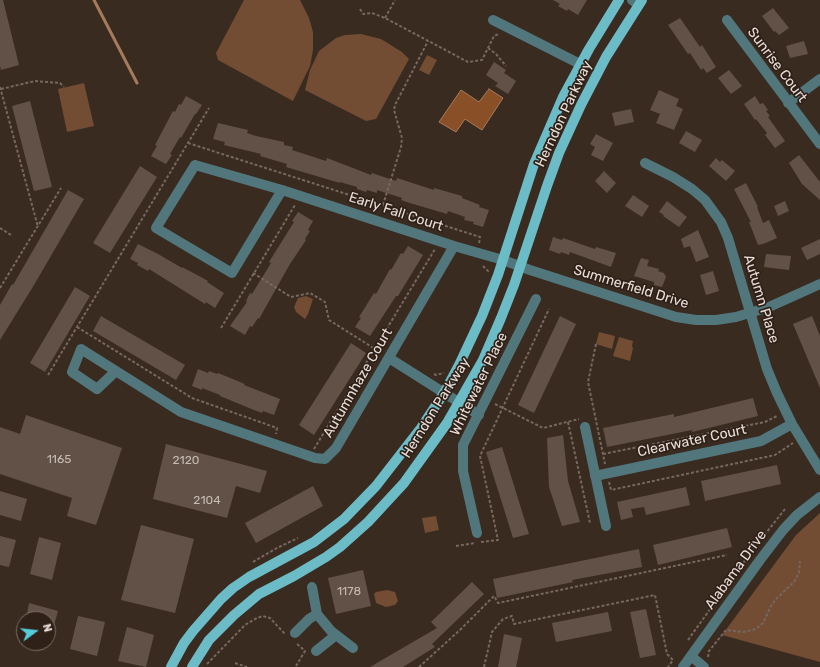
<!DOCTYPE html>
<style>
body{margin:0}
#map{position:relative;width:820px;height:667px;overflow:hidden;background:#3a2b21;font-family:Rubik,sans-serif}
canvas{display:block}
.north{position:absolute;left:16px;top:611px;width:40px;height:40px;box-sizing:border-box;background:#2f2118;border:1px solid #796d65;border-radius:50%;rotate:75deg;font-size:11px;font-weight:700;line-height:16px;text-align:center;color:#e9dfd9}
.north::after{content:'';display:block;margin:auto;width:14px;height:18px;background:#53cbda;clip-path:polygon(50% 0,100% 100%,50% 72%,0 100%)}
</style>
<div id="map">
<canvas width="820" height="667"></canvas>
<div class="north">N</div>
</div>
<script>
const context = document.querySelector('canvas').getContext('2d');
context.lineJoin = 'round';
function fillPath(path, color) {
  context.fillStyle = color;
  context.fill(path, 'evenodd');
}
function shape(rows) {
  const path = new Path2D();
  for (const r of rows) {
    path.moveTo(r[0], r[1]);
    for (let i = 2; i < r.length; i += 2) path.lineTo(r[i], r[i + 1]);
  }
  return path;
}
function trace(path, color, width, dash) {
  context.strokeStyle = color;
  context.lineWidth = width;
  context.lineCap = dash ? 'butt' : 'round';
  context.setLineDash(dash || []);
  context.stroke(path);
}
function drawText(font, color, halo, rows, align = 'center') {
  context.font = font + ' Rubik,sans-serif';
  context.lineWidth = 3.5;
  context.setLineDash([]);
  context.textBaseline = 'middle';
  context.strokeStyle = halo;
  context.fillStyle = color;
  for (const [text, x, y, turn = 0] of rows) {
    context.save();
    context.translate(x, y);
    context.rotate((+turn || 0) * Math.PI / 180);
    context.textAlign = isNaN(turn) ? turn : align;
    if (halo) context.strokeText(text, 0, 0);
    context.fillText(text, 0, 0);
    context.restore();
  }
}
fillPath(shape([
 [244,0,300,0,309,18,313,32,313,50,310,66,293,101,218,60,216,53],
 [361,34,381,39,402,52,409,59,376,119,366,121,305,90,310,70,319,51,336,38,345,35],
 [427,55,437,60,429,75,419,70],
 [84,83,94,126,67,132,58,89],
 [306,296,313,299,308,314,305,319,296,312,294,307,298,298],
 [599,332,615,336,612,349,596,344],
 [619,337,633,341,632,346,633,348,630,361,613,356],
 [820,513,820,662,722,635,796,535],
 [436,516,439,530,425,533,422,518],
 [387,590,395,592,398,601,395,605,386,607,376,603,374,594,376,592]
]), '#724c33');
const water = shape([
 [489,89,503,98,482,130,465,119,456,132,439,122,461,90,479,102,489,89]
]);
fillPath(water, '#895028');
trace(water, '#a67b5d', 1);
trace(shape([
 [94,0,137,83]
]), '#a67b5d', 3);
fillPath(shape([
 [0,0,3,0,19,65,1,70,0,66],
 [553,0,587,0,578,15,568,9,567,11,558,6,560,4],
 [773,8,789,28,779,35,775,31,774,32,762,16],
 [680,18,700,47,702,45,716,67,707,73,703,68,701,70,690,53,688,54,668,25],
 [804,41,808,54,790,58,786,46],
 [494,62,506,70,504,73,516,81,508,94,495,86,498,83,486,75],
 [729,70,742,86,731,94,718,78],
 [659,90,679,99,676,106,683,109,674,130,656,123,660,114,650,110],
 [186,96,202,105,196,114,195,114,181,138,180,137,170,154,172,155,166,164,151,156,157,146,155,145,173,111,175,112,179,104,181,105],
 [755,96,760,104,763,103,768,110,766,111,770,116,768,117,785,141,775,148,765,135,767,133,756,119,755,120,744,104],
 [30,101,52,187,34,191,12,106],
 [631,109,634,122,615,126,612,113],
 [218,123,248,130,247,133,256,136,284,142,284,145,293,147,292,150,326,161,327,158,371,175,372,173,396,181,397,178,434,190,434,188,462,196,462,198,480,205,479,207,489,210,483,227,473,224,474,222,464,220,465,217,448,211,447,214,410,203,401,200,402,198,377,190,377,193,367,190,366,192,357,189,357,187,340,182,340,183,286,167,287,164,260,156,261,154,224,145,225,142,213,139],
 [686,131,702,140,695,152,679,143],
 [596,134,613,143,603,161,591,155,595,147,590,144],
 [799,155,820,182,820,200,802,184,789,163],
 [716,158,720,162,722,160,735,171,726,181,709,166],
 [140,166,157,177,110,253,93,243],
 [604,171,616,183,607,193,595,181],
 [746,183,758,207,757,207,763,223,769,220,777,238,763,244,758,245,749,222,751,222,734,189],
 [68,190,84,199,34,285,0,340,0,305,12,284,13,285],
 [633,195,649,206,642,217,625,206],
 [667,201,687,217,679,227,663,216,664,215,659,212],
 [785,201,789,211,778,216,774,206],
 [298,212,313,221,308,230,310,231,305,239,306,240,290,264,259,319,258,318,252,327,250,326,245,335,230,326,247,302,246,301,250,293,252,294,271,263,269,262,294,222,292,221],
 [698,230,709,257,696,262,690,246,684,248,681,239],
 [553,237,562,240,563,238,595,249,596,247,616,253,611,267,570,252,569,255,561,252,560,254,549,250],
 [820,239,820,254,807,260,801,248],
 [138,244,158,254,182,268,182,267,199,276,208,281,207,282,224,293,215,308,206,302,205,304,149,269,148,271,137,265,138,263,130,259],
 [408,246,423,255,398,296,396,296,370,336,355,327,361,318,359,317,374,293,376,294,390,269,391,270,401,253,403,254],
 [766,254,791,256,789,270,764,267],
 [641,258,649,260,647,266,659,269,658,271,664,273,666,277,662,287,654,285,654,282,634,276],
 [713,271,719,291,706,295,700,275],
 [75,287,90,296,45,372,30,363],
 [101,316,185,365,176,380,93,331],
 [560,316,576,324,534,413,518,405],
 [812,316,820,336,820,388,793,324],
 [351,343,366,353,314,435,299,425],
 [198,369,208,373,209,371,217,374,218,373,245,384,244,385,280,399,274,415,263,411,262,413,254,410,220,396,220,395,202,388,202,390,192,386],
 [753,398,758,416,692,432,692,430,607,447,603,428,674,414,674,417],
 [26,415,122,448,96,525,67,516,72,498,0,474,0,427,20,434],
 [563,435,568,481,580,522,562,526,549,487,547,438],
 [166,444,267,471,260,493,236,486,227,518,153,499],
 [502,447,529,534,513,538,486,452],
 [777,465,781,484,705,501,701,481],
 [313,486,323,506,256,543,245,523],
 [686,487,690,505,646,515,644,507,631,509,633,517,621,520,617,502],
 [0,491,27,499,21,521,0,515],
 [141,525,194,539,175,613,121,600],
 [727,528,732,547,658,565,653,545],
 [0,536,16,540,9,567,0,565],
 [39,537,61,543,52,580,30,574],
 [639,549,642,567,572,580,573,582,497,598,493,579],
 [363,570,371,606,336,614,328,578],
 [472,582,484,594,432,644,435,647,403,667,370,667,437,628,431,622],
 [29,603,58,611,51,636,48,636,48,619,26,619],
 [646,609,656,655,640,658,630,612],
 [608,612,612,631,556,642,552,623],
 [78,616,105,622,97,656,70,649],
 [127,627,154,635,146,667,118,661],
 [504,634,522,638,516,667,498,667]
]), '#625147');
trace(shape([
 [360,9,363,14,372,13,385,18,468,62,482,60,494,36,499,34],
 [385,18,395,0],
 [488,48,496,54,506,66],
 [0,87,38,227],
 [1,89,35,81,60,83,64,87],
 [188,143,480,237,479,244],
 [383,205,401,147,402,138,394,110,395,105,428,41],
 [0,228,11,235],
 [483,266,489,272],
 [253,273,291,297,310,293,325,302,329,320,375,349],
 [0,288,61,188],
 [77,327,192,398,277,428,276,434],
 [221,328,295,205],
 [596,344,588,382,605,464],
 [434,374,436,375,444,373],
 [48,375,209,108],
 [495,404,543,428,579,419],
 [568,422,590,523],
 [314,449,435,249],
 [603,454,765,422,777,416],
 [609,482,611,490,775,455,793,443],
 [481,542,498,540,480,456,549,309],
 [456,546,475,543],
 [253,562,277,548,298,538],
 [688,640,751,552,785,509],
 [708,657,709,651,726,630,743,632,756,629,763,623,771,606,776,599,794,582,799,573,800,561],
 [235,663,247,667],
 [207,664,245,625,257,618,263,616,270,618,285,634],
 [296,666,305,651,296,643],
 [419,667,460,630,494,596,498,603,727,555],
 [484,667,492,632,503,619,512,616,514,624,655,595,666,649,667,654,673,660,668,667]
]), '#766860', 2, [3, 2]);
trace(shape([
 [632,0,638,5],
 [493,20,580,64],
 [727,20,820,144],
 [788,103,820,79],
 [645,163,673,177,692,189,705,200,721,222,728,238,767,369,777,393,792,424,820,470],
 [195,165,282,190,232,273,156,228,195,165],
 [282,190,454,246,503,260,530,270,676,317,696,320,716,320,736,317,769,307,820,284],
 [389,358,479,415],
 [116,371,97,389,72,372,81,349,181,412,315,458,325,459,336,448,454,246],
 [585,427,606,526],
 [595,476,761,441,792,424],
 [477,533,463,471,463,445,536,299],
 [317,614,331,631,353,648],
 [295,633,309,619,317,614,312,587],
 [316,651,336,635],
 [691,656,704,667],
 [683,667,760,560,783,530,797,515,820,497]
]), '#51767b', 10);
trace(shape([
 [171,667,184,643,193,631,221,599,233,588,249,577,314,542,344,519,376,486,421,428,444,393,459,365,482,316,498,275,534,164,563,97,589,49,619,0],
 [192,667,209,640,234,615,259,594,294,576,326,557,340,547,368,522,404,483,447,423,483,360,501,318,514,285,547,186,559,153,581,105,606,57,642,0]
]), '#6cbcc7', 10);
drawText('12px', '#c7bcb4', null, [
 ["1165",59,460],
 ["2120",186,461],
 ["2104",207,501],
 ["1178",349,592]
]);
drawText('14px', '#e9dfd9', '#2f2118', [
 ["Sunrise Court",777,65,53],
 ["Herndon Parkway",564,114,-65],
 ["Early Fall Court",396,212,18],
 ["Summerfield Drive",631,287,17],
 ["Autumn Place",761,299,73],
 ["Autumnhaze Court",358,383,-60],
 ["Whitewater Place",479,384,-64],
 ["Herndon Parkway",436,408,-58],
 ["Clearwater Court",692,441,-12],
 ["Alabama Drive",736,570,-54]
]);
</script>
